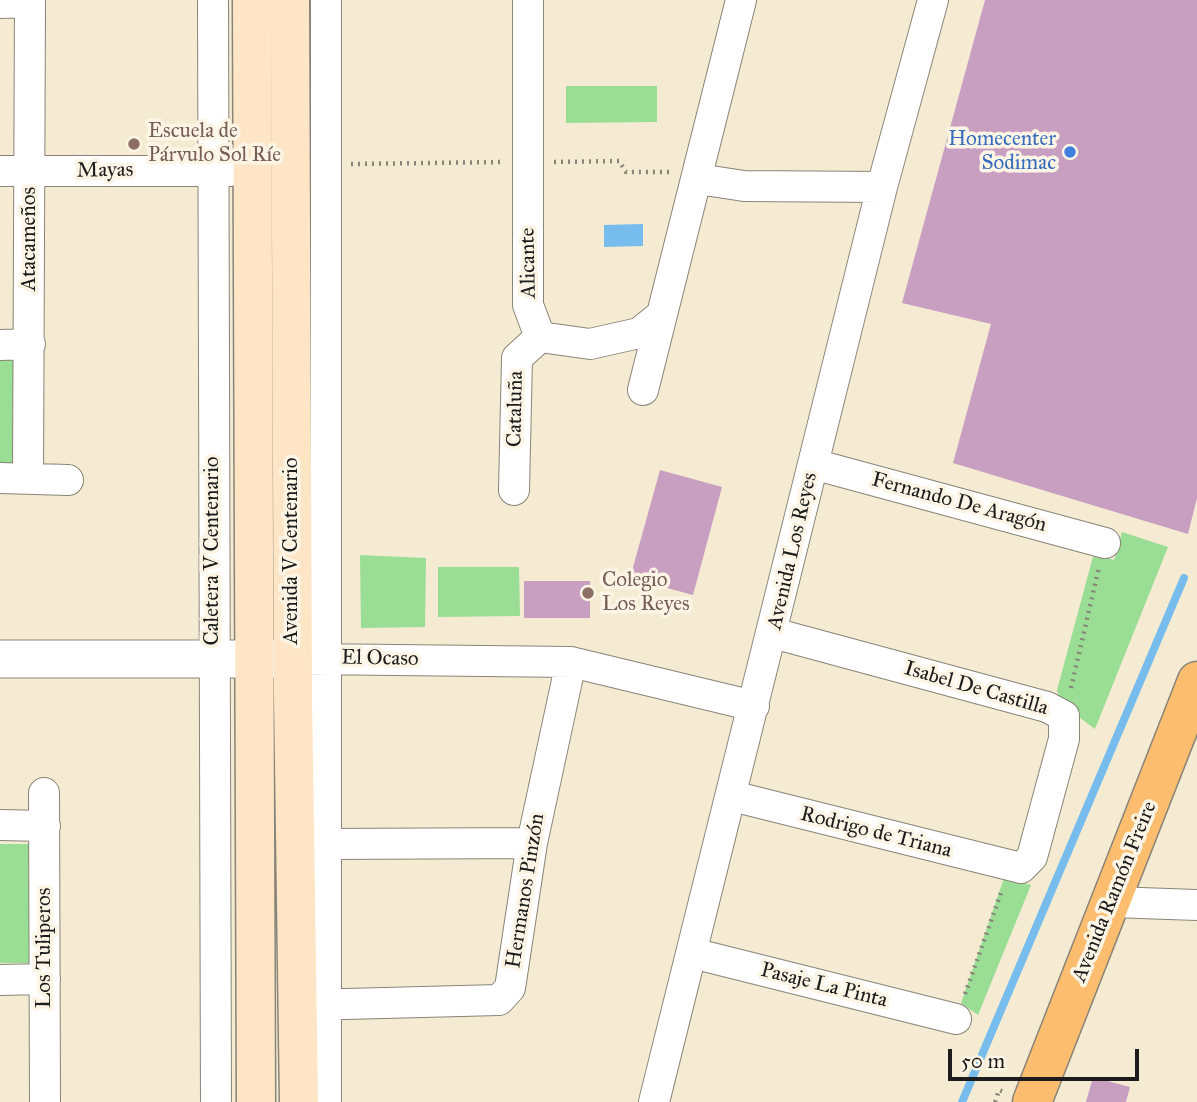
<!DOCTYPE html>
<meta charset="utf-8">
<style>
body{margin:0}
#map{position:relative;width:1197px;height:1102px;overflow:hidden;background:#f5ebd3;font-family:"IM FELL Great Primer",serif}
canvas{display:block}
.scale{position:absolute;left:948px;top:1049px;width:191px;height:32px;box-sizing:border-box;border:4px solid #1c1c1c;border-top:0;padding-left:9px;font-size:21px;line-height:24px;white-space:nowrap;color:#1c1c1c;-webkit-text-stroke:5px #fcf5e5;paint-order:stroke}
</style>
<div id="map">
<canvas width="1197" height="1102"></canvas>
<div class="scale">50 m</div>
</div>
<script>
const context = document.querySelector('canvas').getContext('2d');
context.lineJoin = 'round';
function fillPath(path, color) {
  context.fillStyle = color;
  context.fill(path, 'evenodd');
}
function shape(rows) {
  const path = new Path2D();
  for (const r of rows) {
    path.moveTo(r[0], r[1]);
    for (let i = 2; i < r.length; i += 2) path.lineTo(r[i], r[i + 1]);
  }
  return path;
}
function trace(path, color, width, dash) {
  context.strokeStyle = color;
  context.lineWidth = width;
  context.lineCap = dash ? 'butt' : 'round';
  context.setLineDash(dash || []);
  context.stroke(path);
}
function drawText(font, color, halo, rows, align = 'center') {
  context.font = font + ' "IM FELL Great Primer",serif';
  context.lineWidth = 7;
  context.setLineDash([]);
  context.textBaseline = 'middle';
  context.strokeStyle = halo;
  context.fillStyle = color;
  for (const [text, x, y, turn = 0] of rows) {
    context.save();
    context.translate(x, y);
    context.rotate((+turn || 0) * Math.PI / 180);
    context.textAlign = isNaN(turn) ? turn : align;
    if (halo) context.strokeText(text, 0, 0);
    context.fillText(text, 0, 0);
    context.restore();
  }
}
fillPath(shape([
 [566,86,657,86,657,122,566,123],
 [0,353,18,353,19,465,0,465],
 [1122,532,1168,547,1095,729,1061,704,1057,690,1094,553,1114,560],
 [360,555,426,558,425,627,361,628],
 [438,567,519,567,520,616,438,617],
 [0,844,30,844,30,963,0,963],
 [1004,878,1031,885,978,1015,961,1003]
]), '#9ade96');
fillPath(shape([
 [643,224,643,246,604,247,604,225]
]), '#76bced');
trace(shape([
 [962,1102,1184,578]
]), '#76bced', 8);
fillPath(shape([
 [985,0,1197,0,1197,498,1188,534,953,463,991,324,902,303],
 [660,470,722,487,693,595,630,578],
 [524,581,590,581,590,618,524,618],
 [1093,1077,1130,1087,1126,1102,1086,1102]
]), '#c89ec1');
const minor = shape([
 [213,0,216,1102],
 [326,0,326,1102],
 [528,0,528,305,540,337],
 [0,3,30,2],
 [0,171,231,171],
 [698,179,744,186,882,187],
 [540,337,590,344,639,333,659,317],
 [0,345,30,344],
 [643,390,741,0],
 [813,464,1105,543],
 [0,478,68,480],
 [28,478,30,0],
 [514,490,517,358,540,337],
 [308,659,571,662,754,706],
 [44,793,45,1102],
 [732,796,1021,868,1032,857,1064,739,1064,716,1047,707,773,633],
 [0,825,45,826],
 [326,844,532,843],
 [1112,902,1197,905],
 [692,953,956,1019],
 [0,980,45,979],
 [307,1005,499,1000,510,988,532,843,571,662],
 [654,1102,882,187,933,0]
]);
const tertiary = shape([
 [0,659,286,659]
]);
const secondary = shape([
 [252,0,256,1102],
 [290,0,293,695,299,1102]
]);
const primary = shape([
 [1032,1102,1197,681]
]);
trace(minor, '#888478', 32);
trace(tertiary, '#888478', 39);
trace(secondary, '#888478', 41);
trace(primary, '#888478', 41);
trace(shape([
 [554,162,619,161,626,172,669,172],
 [351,164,503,162],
 [1071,688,1099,567],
 [965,994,1002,890],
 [995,1102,999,1090,1004,1092]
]), '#888478', 4.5, [2, 5]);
trace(minor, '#fff', 30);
trace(tertiary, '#fff', 37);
trace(secondary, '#fee5c5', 38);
trace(primary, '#fcbd6f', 38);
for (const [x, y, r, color] of [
 [134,144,7,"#8d6e63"],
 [1070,152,7,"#3f7fe0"],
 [588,593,7,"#8d6e63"]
]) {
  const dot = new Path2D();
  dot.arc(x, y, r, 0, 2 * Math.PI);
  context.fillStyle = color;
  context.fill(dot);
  trace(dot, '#fcf5e5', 2.5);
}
drawText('21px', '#785e54', '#fcf5e5', [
 ["Escuela de",148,132],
 ["Párvulo Sol Ríe",148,156],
 ["Colegio",602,581],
 ["Los Reyes",602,605]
], 'left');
drawText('21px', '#366cbe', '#fcf5e5', [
 ["Homecenter",1056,140],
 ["Sodimac",1056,164]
], 'right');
drawText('21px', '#1c1c1c', '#fcf5e5', [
 ["Mayas",105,171,-1],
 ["Atacameños",30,239,-90],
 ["Alicante",529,263,-91],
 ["Cataluña",516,409,-89],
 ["Fernando De Aragón",959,503,15],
 ["Caletera V Centenario",213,551,-90],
 ["Avenida V Centenario",292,551,-90],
 ["Avenida Los Reyes",793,551,-77],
 ["El Ocaso",380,659,1],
 ["Isabel De Castilla",976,689,16],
 ["Rodrigo de Triana",876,833,14],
 ["Hermanos Pinzón",526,891,-81],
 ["Avenida Ramón Freire",1115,892,-68],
 ["Los Tuliperos",45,948,-90],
 ["Pasaje La Pinta",824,986,14]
]);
</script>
